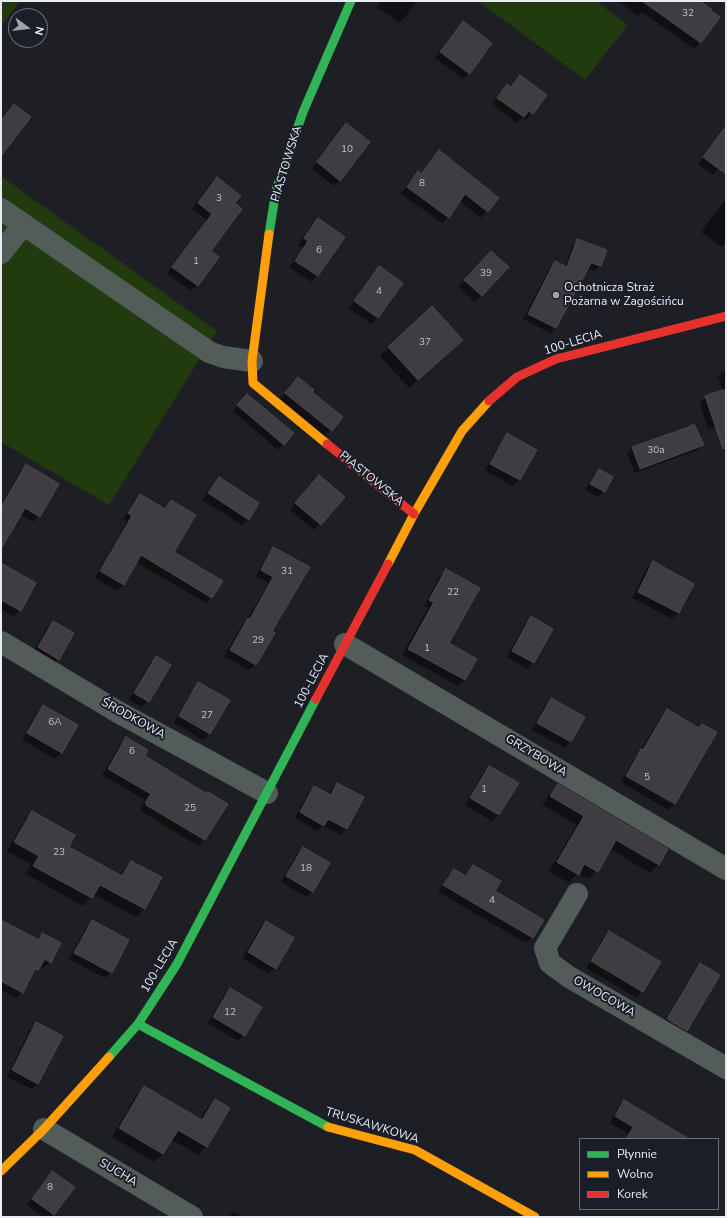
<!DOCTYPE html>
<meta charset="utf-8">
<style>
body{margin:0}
#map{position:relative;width:727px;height:1218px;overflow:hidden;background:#1e1f25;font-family:"Nunito Sans",sans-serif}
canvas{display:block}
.frame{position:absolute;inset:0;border:2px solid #eaecf3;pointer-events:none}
.legend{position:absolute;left:579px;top:1138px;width:140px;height:72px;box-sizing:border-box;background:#1b1d28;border:1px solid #6e7079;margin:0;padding:5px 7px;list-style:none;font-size:12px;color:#eaecf3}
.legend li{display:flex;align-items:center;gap:8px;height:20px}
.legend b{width:20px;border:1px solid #6e7079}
.north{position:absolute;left:8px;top:8px;width:40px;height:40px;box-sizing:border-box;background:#1b1d28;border:1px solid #6e7079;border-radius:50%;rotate:105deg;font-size:11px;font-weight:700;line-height:16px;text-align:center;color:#eaecf3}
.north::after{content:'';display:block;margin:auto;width:14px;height:18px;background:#a3a4ab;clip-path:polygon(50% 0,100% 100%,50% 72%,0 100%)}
</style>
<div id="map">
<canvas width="727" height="1218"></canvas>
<div class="frame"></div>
<ul class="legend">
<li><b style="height:5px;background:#30b455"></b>Płynnie</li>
<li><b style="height:5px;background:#ff9f0a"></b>Wolno</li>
<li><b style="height:5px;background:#e5322d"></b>Korek</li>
</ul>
<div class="north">N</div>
</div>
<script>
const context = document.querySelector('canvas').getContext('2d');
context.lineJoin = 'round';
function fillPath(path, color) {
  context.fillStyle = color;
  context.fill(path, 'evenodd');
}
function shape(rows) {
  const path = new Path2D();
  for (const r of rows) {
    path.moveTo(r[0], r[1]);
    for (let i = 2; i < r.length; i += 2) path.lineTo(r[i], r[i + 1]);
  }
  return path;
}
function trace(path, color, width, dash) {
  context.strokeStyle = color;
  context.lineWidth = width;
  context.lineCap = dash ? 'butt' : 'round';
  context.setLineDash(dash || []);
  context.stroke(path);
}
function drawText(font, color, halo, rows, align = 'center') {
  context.font = font + ' "Nunito Sans",sans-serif';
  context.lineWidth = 4;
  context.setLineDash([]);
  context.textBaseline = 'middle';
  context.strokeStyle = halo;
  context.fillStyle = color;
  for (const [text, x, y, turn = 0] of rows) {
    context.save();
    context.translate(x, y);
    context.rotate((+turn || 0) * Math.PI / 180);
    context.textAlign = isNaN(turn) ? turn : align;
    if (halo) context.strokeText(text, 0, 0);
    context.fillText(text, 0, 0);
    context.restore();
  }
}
fillPath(shape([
 [1,1,20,1,1,26],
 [478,1,596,1,628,25,585,80],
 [1,176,217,331,109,505,1,442]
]), '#213a0e');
fillPath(shape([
 [381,1,417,1,405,17,399,23,377,7],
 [619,1,695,1,718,18,700,43,694,49,642,12,638,16],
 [463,22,469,73,463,79,435,58,457,28],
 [520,76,545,95,526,120,523,117,517,123,492,104,501,92,507,86,510,88],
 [346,125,340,180,334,186,312,169,340,131],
 [726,127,726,160,713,175,698,164],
 [439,152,498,198,481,218,459,200,448,217,442,223,401,194,412,179,418,173,420,174],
 [217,178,210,251,198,285,191,291,167,274,207,220,192,209,211,184],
 [726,198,726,243,722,247,701,232],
 [318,219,344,238,317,276,311,282,289,267,303,248,298,245,312,225],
 [577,240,600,265,595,271,587,268,556,328,550,333,523,319,550,268,556,262,565,267,572,246],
 [485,258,507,267,475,302,459,287],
 [379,267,377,318,371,324,349,308,373,273],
 [389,347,452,349,409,388,380,356],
 [726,370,726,426,725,424,708,430,700,403,706,397,723,391,718,377],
 [298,378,311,392,342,417,325,436,280,399],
 [242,401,293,433,278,450,233,411],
 [686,429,703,445,698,450,635,473,627,453,632,448],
 [508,435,535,450,519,480,513,486,485,470,502,441],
 [26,465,57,484,39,516,33,522,20,515,1,539,1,504,20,471],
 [599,470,604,491,598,497,585,490,593,476],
 [219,478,248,519,242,525,202,500,213,484],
 [313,482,320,524,314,530,290,510],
 [140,495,164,509,171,501,173,553,212,597,206,603,136,562,123,585,117,591,95,578,127,522,123,520,134,501],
 [274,549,309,568,271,632,256,664,249,670,224,656,242,625,247,620,268,583,256,576,268,555],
 [653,562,692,584,678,613,672,619,632,598,647,568],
 [1,564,35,584,20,610,14,617,1,609],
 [447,570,448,644,476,659,464,680,458,686,402,655,428,608,424,606,440,576],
 [531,618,552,629,533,663,527,669,507,657,525,624],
 [53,622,59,659,52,665,32,653,47,628],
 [156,657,148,701,142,707,129,700,150,663],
 [199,684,228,701,209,734,203,740,174,723,193,690],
 [552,699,584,717,570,742,564,748,532,730,545,705],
 [43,707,76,726,61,752,55,759,22,740,37,713],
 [667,710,675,804,668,810,621,782,635,757,641,750,661,717],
 [126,739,143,756,206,795,226,804,204,840,198,846,141,811,142,810,140,809,145,800,102,775,120,745],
 [490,767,517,784,499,815,492,821,465,805,483,773],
 [337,784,363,798,346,829,340,835,323,826,317,831,295,818,308,794,314,787,329,795,331,790],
 [558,785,658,864,650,873,610,849,597,871,588,879,578,873,569,883,549,871,577,825,543,805,549,794],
 [32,812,67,847,120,876,123,871,131,862,145,908,136,917,93,894,83,906,26,874,31,864,7,851,24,821],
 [303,848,312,891,306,897,281,882,297,854],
 [473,866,493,892,532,937,526,943,438,892,448,876,454,870,465,876],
 [1,921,36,940,42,934,50,962,44,968,39,965,31,976,22,992,16,998,1,990],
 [92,922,111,972,105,978,69,959,86,928],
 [266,922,275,968,269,974,242,958,260,928],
 [609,932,643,991,636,998,586,968,603,938],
 [701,965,686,1030,680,1037,662,1026,694,971],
 [230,989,244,1035,238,1041,208,1023,224,995],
 [36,1024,38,1083,32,1089,7,1077,30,1030],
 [145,1087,200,1120,206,1109,215,1100,229,1108,206,1147,198,1155,171,1139,163,1154,154,1162,112,1137,136,1095],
 [624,1102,679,1139,625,1139,628,1133,610,1123,618,1108],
 [53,1172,54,1214,51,1217,43,1217,27,1205,46,1178],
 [233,1212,242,1217,228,1217]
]), '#0007');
const building = shape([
 [642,1,700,1,712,10,711,11,720,17,701,43,642,1],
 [463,21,492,43,470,74,440,52,463,21],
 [520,75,547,95,533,114,529,111,524,117,497,98,507,84,511,87,520,75],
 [14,104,31,117,1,156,1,121,14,104],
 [346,123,370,142,340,181,317,162,346,123],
 [726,126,726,174,703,157,726,126],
 [439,150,499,198,488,212,465,194,449,218,407,187,418,171,421,174,439,150],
 [217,177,241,196,235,203,242,209,211,251,219,257,198,286,172,267,212,214,198,203,217,177],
 [318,218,345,237,318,276,295,261,308,241,304,238,318,218],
 [577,239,607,250,601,266,591,263,556,328,528,314,555,261,567,267,577,239],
 [491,251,509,267,482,296,464,280,491,251],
 [379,266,403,283,378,318,354,301,379,266],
 [432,306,463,340,418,380,388,347,432,306],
 [298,377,314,390,312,392,343,417,332,431,285,393,298,377],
 [726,389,726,448,723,449,705,396,726,389],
 [247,394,294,433,284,445,237,405,247,394],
 [694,424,704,445,640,469,632,447,686,428,694,424],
 [507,433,537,450,520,480,490,464,507,433],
 [26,464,59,484,40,517,25,508,1,549,1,507,26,464],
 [599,469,613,477,605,492,590,484,599,469],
 [319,475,345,497,321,525,295,503,319,475],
 [219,477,259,503,249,520,208,493,219,477],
 [140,494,165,509,171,500,196,515,174,552,223,581,212,598,141,555,124,585,100,571,132,516,128,513,140,494],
 [273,547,310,567,272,631,275,633,256,665,230,650,248,618,250,619,273,577,261,570,273,547],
 [653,561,694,584,679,613,638,592,653,561],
 [1,563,36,583,21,611,1,600,1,563],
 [446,569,480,588,449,643,477,659,465,680,408,649,434,602,429,600,446,569],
 [531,616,553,629,534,663,512,651,531,616],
 [53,621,74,633,59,660,38,647,53,621],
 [156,656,171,665,149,702,134,693,156,656],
 [198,682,230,700,210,734,179,716,198,682],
 [551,698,585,717,571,742,537,723,551,698],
 [43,705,78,725,62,753,27,733,43,705],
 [667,709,699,728,702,724,717,732,675,804,626,776,641,749,643,750,667,709],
 [126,737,148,750,145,756,207,794,208,792,228,804,205,840,146,805,147,803,145,803,151,794,108,769,126,737],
 [489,766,519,783,499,815,470,798,489,766],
 [337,783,364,797,347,829,328,819,324,826,300,812,314,786,331,795,337,783],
 [558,784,668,849,659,865,616,840,598,872,584,864,579,875,557,862,584,816,550,796,558,784],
 [32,811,75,835,69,847,122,876,131,861,162,877,145,909,100,885,92,898,33,866,39,856,14,842,32,811],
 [303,847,330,863,313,892,286,876,303,847],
 [473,865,501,881,495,891,544,920,533,938,443,885,454,869,466,876,473,865],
 [1,920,39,940,42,933,61,943,51,963,45,959,38,970,35,969,23,993,1,981,1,920],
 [92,920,129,940,112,973,74,953,92,920],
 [266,921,294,938,276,969,248,952,266,921],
 [609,931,661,962,643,992,591,961,609,931],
 [700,963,720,975,687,1031,667,1019,700,963],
 [230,988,262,1007,245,1036,213,1017,230,988],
 [36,1022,63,1036,38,1084,12,1070,36,1022],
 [144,1086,202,1120,215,1099,230,1108,207,1147,178,1130,163,1154,119,1128,144,1086],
 [624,1100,689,1139,626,1139,633,1127,615,1116,624,1100],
 [52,1171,75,1187,54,1215,32,1199,52,1171]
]);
fillPath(building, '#3f3d41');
trace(building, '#4a484c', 1);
trace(shape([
 [1,209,209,352,223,357,252,361],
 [1,253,23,225],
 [1,642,118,712,267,793],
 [345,644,726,869],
 [577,894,545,948,550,963,569,977,726,1068],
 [44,1129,192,1217]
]), '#525d59', 22);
trace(shape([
 [269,234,276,190,303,112,351,1],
 [138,1024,328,1127],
 [109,1057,138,1024,177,964,316,699]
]), '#30b455', 9);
trace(shape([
 [269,234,252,361,253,383,327,444],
 [388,564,414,514,462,431,489,401],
 [328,1127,415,1150,535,1217],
 [1,1171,44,1129,109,1057]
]), '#ff9f0a', 9);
trace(shape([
 [489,401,517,377,556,359,726,316],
 [327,444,414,514],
 [316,699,388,564]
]), '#e5322d', 9);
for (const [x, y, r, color] of [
 [556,295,4,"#a3a4ab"]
]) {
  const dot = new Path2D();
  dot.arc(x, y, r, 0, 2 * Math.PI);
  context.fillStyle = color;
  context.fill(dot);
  trace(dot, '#1b1d28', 1.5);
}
drawText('10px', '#bfc0c6', null, [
 ["32",688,14],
 ["10",347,150],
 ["8",422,184],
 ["3",219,199],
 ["6",319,251],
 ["1",196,262],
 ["39",486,274],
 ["4",379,292],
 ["37",425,343],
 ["30a",656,451],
 ["31",287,572],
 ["22",453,593],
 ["29",258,641],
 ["1",427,649],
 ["27",207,716],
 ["6A",55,723],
 ["6",132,752],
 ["5",647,778],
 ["1",484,790],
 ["25",190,809],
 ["23",59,853],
 ["18",306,869],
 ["4",492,901],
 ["12",230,1013],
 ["8",50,1188]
]);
drawText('12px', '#eaecf3', '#1b1d28', [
 ["PIASTOWSKA",287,164,-73],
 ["100-LECIA",573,343,-17],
 ["PIASTOWSKA",371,479,39],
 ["100-LECIA",312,681,-62],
 ["ŚRODKOWA",133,719,29],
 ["GRZYBOWA",536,756,31],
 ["100-LECIA",160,966,-59],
 ["OWOCOWA",604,997,30],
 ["TRUSKAWKOWA",372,1126,17],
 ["SUCHA",118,1173,31]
]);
drawText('12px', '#eaecf3', '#1b1d28', [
 ["Ochotnicza Straż",564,288],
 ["Pożarna w Zagościńcu",564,302]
], 'left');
</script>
